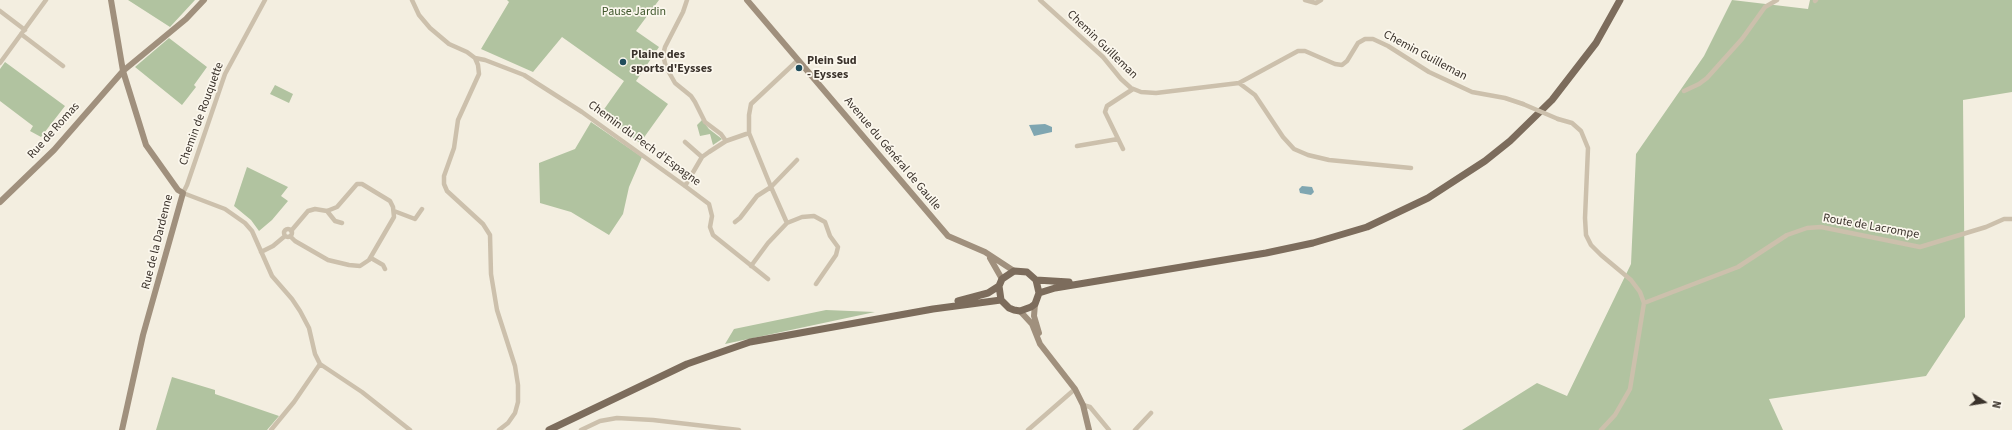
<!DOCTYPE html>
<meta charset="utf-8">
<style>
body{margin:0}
#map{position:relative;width:2012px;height:430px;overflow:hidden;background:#f3eee0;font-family:"Source Sans 3",sans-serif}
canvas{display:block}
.north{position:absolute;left:1964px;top:382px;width:40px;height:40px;-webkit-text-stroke:3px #fbf7ed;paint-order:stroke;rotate:102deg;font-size:11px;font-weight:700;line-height:16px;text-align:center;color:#3a322b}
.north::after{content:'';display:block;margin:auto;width:14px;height:18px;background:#3a322b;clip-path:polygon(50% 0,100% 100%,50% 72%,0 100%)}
</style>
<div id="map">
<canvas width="2012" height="430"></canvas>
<div class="north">N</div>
</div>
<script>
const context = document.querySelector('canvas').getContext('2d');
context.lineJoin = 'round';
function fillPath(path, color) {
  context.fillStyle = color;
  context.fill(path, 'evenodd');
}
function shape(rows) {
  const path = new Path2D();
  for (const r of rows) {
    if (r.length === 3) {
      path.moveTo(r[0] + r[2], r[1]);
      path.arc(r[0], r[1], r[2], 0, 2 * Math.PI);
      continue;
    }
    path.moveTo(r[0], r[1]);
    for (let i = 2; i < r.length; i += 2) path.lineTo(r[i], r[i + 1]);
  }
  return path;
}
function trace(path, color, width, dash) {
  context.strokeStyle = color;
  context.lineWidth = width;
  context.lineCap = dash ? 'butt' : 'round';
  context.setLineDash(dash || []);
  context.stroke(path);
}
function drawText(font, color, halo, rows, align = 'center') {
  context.font = font + ' "Source Sans 3",sans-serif';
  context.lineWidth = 3.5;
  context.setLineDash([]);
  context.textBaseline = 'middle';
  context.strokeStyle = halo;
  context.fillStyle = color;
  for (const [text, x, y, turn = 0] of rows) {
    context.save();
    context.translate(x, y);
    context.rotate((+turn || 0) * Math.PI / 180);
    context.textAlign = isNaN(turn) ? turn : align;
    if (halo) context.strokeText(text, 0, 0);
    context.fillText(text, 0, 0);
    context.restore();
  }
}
fillPath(shape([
 [128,0,195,0,170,27],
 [507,0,659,0,636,31,659,47,636,81,668,104,640,143,600,115,624,81,562,37,533,72,481,49,509,2],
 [1732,0,1808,9,1810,0,2012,0,2012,92,1963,100,1965,317,1926,376,1769,399,1783,430,1462,430,1537,383,1567,396,1631,264,1636,154,1704,56],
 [169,38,207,67,194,85,196,87,182,105,135,67],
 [5,62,65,106,41,137,30,131,33,126,0,101,0,69],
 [275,85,293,94,289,103,270,94],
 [702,120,709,129,722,139,713,145,710,134,700,136,697,125],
 [591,122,642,157,629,187,623,214,609,235,571,212,540,203,539,163,575,149],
 [247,167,288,187,281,196,288,201,272,220,259,231,251,220,234,206],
 [826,310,875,312,725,344,734,329],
 [172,377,215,390,215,394,279,416,267,430,156,430]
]), '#b1c3a0');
fillPath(shape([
 [1045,124,1052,127,1052,132,1034,136,1029,125],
 [1302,186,1312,187,1314,192,1311,195,1300,193,1299,189]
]), '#7fa6b1');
trace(shape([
 [265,0,225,74,187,185,183,193,225,209,245,223,252,231,272,276,292,299,300,311,309,328,315,354,320,364,294,402,271,430],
 [412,0,419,15,430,28,449,44,467,52,475,58,478,65,479,74,458,120,454,148,444,176,444,184,447,191,483,224,490,235,491,274,497,310,515,366,518,385,518,402,515,413,508,423,499,430],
 [687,0,683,12,665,47,663,55,666,67,675,83,691,96,695,102,705,122,721,134,726,141],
 [1040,0,1103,57,1121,79,1131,88,1141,92,1156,93,1239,83,1298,51,1305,51,1335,64,1342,65,1347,61,1358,43,1365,39,1373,39,1388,46,1429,72,1472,92,1505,98,1523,104],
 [1305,0,1316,3,1321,0],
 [1815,1,1816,0],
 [0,11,25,30],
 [21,34,63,66],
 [475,58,485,60,524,75,582,112,685,186,709,204,712,216,710,227,713,235,768,279],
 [0,63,46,0],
 [1239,83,1255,95,1283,137,1294,149,1308,155,1329,160,1411,168],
 [1684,91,1699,84,1707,78,1742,39,1765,7,1777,0],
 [1558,119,1572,123,1581,131,1588,148,1585,218,1586,235,1591,245,1601,255,1631,280,1640,292,1644,303,1630,389,1615,415,1601,430],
 [685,142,702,157],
 [1077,146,1118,139],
 [1123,149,1105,112,1107,106,1133,89],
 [685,186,702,157,709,152,726,141,749,133],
 [327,211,335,221,342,223],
 [394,211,415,219,422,209],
 [735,222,740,218,757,196,771,187,749,133,749,115,751,104,798,60],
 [787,223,771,187,797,160],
 [288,233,4],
 [290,236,295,241,328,260,349,265,360,266,369,260,394,217,393,207,390,201,362,184,357,184,337,207,327,211,315,209,308,211,291,231],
 [261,252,273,246,285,236],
 [371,258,383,265,385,269],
 [751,266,768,243,787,223,802,217,814,216,825,222,830,236,838,247,836,255,816,284],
 [1644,303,1738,267,1787,235,1807,228,1821,227,1920,247,1986,227,2004,219,2012,219],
 [320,364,362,392,410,430],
 [1083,405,1090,407,1109,430],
 [581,430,600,421,617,418,653,420,739,430],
 [1028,430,1075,389],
 [1135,430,1151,413]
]), '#ccc0ac', 4.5);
trace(shape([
 [111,0,123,71,146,145,178,190,183,193,143,335,122,430],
 [747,0,948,236,985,252,1014,271],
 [0,202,54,150,123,71,186,19,204,0],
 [990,258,1002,279],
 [1035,304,1034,316,1039,333],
 [1020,311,1032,324,1040,344,1075,389,1083,405,1089,430]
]), '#a0907d', 6);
trace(shape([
 [1036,280,1039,293,1035,304,1031,307,1020,311,1014,310,1009,308,1001,300,999,286,1002,279,1014,271,1027,272,1036,280,1069,282],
 [1039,293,1055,288,1266,253,1313,243,1367,227,1428,198,1485,161,1510,141,1552,100,1596,43,1620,0],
 [958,301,988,293,999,286],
 [549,430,687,364,750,342,933,309,1001,300]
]), '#7c6c5c', 7);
trace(shape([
 [1523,104,1558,119]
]), '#ccc0ac', 4.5);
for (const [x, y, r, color] of [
 [623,62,4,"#204d5c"],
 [799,68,4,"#204d5c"]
]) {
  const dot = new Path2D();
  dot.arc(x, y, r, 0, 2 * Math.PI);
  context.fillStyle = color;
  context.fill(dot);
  trace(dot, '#fbf7ed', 1.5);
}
drawText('12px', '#41582e', '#fbf7ed', [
 ["Pause Jardin",634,12]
]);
drawText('12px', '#3a322b', '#fbf7ed', [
 ["Chemin Guilleman",1102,45,44],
 ["Chemin Guilleman",1425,56,28],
 ["Chemin de Rouquette",202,114,-70],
 ["Rue de Romas",54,131,-48],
 ["Chemin du Pech d'Espagne",644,144,36],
 ["Avenue du Général de Gaulle",892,154,50],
 ["Route de Lacrompe",1871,227,10],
 ["Rue de la Dardenne",158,242,-76]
]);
drawText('bold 12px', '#3a322b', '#fbf7ed', [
 ["Plaine des",631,55],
 ["sports d'Eysses",631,69],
 ["Plein Sud",807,61],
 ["- Eysses",807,75]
], 'left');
</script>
